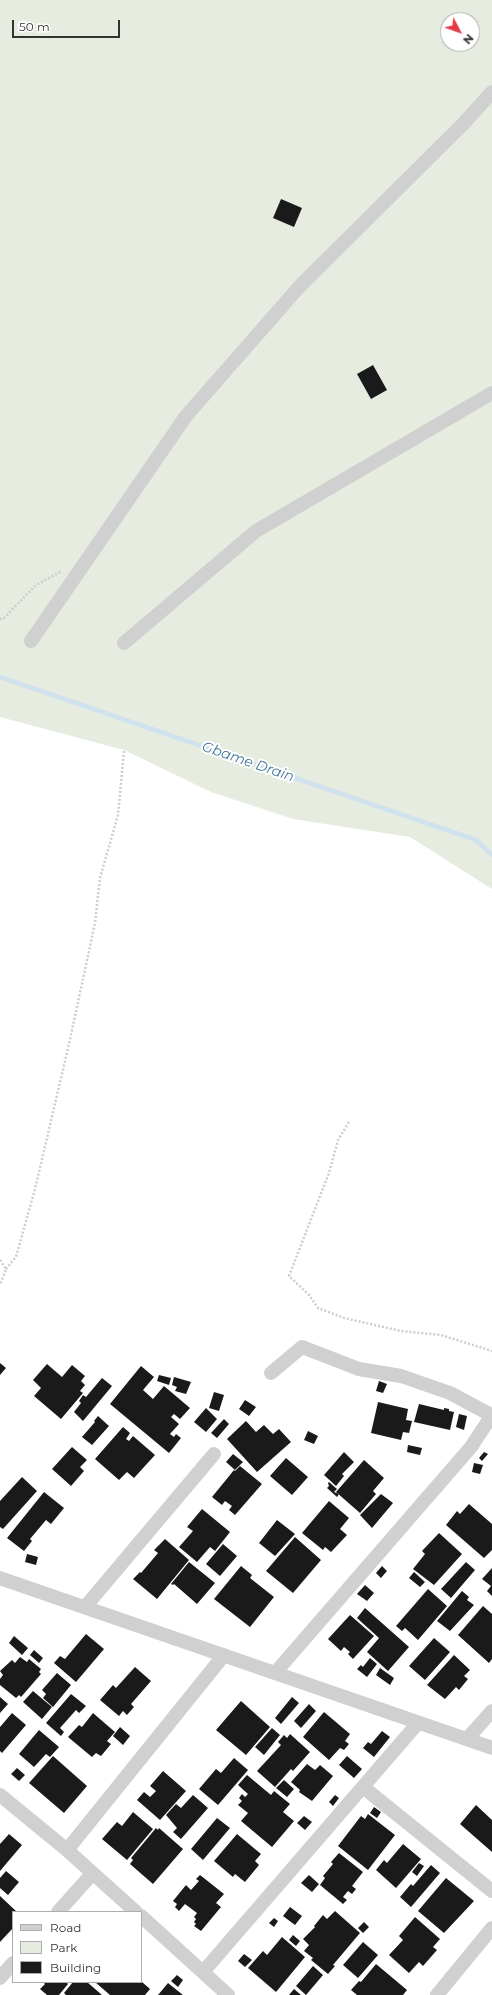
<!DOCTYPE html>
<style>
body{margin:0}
#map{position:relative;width:492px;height:1995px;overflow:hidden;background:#fff;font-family:Montserrat,sans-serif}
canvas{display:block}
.legend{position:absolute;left:12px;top:1911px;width:130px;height:72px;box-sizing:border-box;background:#fff;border:1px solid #adadad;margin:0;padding:5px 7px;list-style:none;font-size:12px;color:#333}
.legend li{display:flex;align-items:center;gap:8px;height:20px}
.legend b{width:20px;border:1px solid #adadad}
.north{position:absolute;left:440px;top:12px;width:40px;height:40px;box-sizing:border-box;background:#fff;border:1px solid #adadad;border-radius:50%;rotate:131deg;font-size:11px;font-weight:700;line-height:16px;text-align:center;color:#333}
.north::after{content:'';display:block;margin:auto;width:14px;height:18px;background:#e63946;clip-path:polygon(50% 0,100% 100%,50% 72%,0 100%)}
.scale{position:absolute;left:12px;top:20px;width:108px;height:18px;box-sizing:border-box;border:2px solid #333;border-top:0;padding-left:5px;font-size:12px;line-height:14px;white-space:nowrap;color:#333;-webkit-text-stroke:3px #fff;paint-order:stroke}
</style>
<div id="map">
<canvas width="492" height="1995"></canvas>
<ul class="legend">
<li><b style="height:5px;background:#d0d0d0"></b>Road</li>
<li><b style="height:11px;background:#e6ecdf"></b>Park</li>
<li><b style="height:11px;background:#1a1a1a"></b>Building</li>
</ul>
<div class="north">N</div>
<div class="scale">50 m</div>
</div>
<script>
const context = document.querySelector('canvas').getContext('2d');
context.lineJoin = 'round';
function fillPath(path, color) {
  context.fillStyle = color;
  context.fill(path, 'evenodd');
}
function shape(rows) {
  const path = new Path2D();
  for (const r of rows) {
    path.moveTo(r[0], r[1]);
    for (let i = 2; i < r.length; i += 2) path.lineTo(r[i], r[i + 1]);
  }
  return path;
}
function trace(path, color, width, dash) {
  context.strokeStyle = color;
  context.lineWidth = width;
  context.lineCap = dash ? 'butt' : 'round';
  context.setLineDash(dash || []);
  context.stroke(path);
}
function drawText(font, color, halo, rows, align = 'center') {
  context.font = font + ' Montserrat,sans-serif';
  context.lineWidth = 4;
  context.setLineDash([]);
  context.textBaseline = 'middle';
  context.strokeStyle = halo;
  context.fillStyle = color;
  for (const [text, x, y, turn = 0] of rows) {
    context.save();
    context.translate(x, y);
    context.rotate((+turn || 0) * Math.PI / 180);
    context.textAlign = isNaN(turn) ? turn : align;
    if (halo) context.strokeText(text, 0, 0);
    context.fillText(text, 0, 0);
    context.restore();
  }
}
fillPath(shape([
 [0,0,492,0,492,889,410,837,293,819,211,792,124,750,0,717],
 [448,20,472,20,472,44,448,44]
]), '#e6ecdf');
trace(shape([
 [0,677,476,840,492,855]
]), '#cfe2ee', 4.5);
fillPath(shape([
 [281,199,302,208,294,227,273,218],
 [373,365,387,390,371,399,357,374],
 [0,1363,6,1368,0,1375],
 [47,1364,62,1377,72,1365,85,1376,81,1381,85,1385,80,1391,83,1393,61,1419,34,1396,41,1388,33,1380],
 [141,1366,154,1377,143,1390,153,1399,164,1386,190,1408,180,1419,174,1414,171,1417,179,1424,170,1434,174,1437,176,1434,181,1438,169,1453,110,1404],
 [159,1375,171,1378,169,1385,157,1381],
 [174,1377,191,1382,186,1394,175,1391,177,1387,172,1385],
 [102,1378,112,1386,83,1421,74,1412,81,1403,79,1401,83,1395,86,1397],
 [379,1381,387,1384,383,1393,376,1391],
 [214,1392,224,1395,219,1411,209,1408],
 [245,1400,256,1407,249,1416,239,1409],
 [378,1402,408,1409,406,1420,412,1421,409,1433,403,1432,401,1440,371,1433],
 [419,1404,444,1410,444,1408,449,1409,449,1411,454,1412,450,1430,414,1422],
 [206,1408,217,1419,206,1432,194,1422],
 [459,1414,467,1416,464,1430,456,1427],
 [98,1416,109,1426,92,1445,82,1437,95,1422,94,1421],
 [224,1419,229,1424,217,1438,211,1433],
 [246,1421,256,1432,264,1425,273,1434,279,1429,291,1442,257,1472,227,1439],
 [123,1427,130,1433,126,1439,129,1441,133,1436,155,1455,134,1478,127,1472,119,1480,95,1459],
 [308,1431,318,1436,314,1444,304,1440],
 [408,1445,422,1448,420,1455,407,1452],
 [72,1447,87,1460,80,1467,84,1471,71,1486,52,1469],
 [344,1452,354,1462,342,1474,344,1476,336,1486,324,1475],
 [484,1452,488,1454,482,1461,479,1458],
 [233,1454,243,1462,235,1470,226,1462],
 [286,1458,308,1477,292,1495,270,1476],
 [364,1460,384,1478,373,1491,376,1494,360,1513,336,1492],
 [474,1463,483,1465,480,1474,472,1472],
 [240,1466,262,1484,235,1515,229,1510,232,1506,225,1501,222,1505,212,1497,234,1470,235,1471],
 [22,1477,37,1491,3,1529,0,1527,0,1501],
 [329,1482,337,1489,334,1492,339,1494,337,1497,327,1488,329,1486,328,1483],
 [44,1492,64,1508,51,1524,46,1520,30,1539,32,1541,24,1551,7,1538],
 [381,1494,393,1503,372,1528,360,1515],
 [329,1501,349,1518,340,1529,347,1535,331,1552,325,1547,323,1550,302,1533],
 [469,1504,492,1524,492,1550,484,1558,446,1525,457,1511,460,1514],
 [202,1509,230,1532,215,1551,210,1547,197,1562,179,1547,193,1531,187,1527],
 [277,1520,295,1534,275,1556,259,1543],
 [439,1533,462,1554,434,1585,413,1569,425,1554,422,1551],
 [295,1537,321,1560,293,1593,266,1571],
 [165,1539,189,1560,157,1599,133,1579,140,1572,141,1573,158,1553,154,1550],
 [223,1544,237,1556,220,1576,206,1564],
 [27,1554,38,1557,36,1565,25,1562],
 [189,1562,215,1583,197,1604,174,1584,173,1585,171,1584],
 [466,1562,475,1570,451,1598,441,1589],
 [241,1566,252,1575,250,1578,274,1597,250,1627,214,1599],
 [382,1566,387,1571,381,1578,376,1573],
 [492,1568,492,1596,487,1591,491,1586,482,1579],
 [414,1572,425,1582,420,1587,409,1578],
 [365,1585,374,1593,367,1601,357,1594],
 [428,1589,447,1606,418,1640,405,1628,402,1631,396,1626],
 [462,1591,469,1597,467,1600,474,1605,450,1631,437,1621],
 [483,1606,492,1614,492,1659,489,1663,458,1635],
 [365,1608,409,1647,388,1671,367,1652,379,1638,357,1618],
 [350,1615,374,1636,353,1659,348,1654,350,1652,344,1647,341,1651,328,1639],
 [86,1634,104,1649,76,1682,54,1663,60,1656,65,1659],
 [14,1636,28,1648,22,1655,9,1643],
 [434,1638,450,1652,425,1680,409,1666],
 [34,1650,43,1658,39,1663,30,1655],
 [454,1655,470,1670,464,1676,468,1679,459,1690,456,1687,445,1699,427,1685],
 [20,1657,27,1662,29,1659,41,1669,39,1672,41,1674,21,1697,19,1695,16,1698,0,1685,0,1679,3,1675,0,1671,12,1660,15,1663],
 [370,1658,377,1664,367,1677,357,1669,361,1665,363,1667],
 [135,1667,151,1681,131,1704,134,1707,127,1715,123,1711,119,1716,100,1700,113,1685,116,1688],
 [380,1668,394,1678,390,1685,376,1675],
 [57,1673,71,1685,53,1707,43,1698,46,1694,42,1690],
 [33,1691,52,1707,42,1719,23,1702],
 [71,1694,86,1706,79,1713,76,1710,60,1728,64,1732,61,1736,46,1723],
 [0,1697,8,1704,0,1713],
 [292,1697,299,1703,281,1724,275,1718],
 [241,1701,270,1727,246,1755,216,1730],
 [309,1704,316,1711,301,1728,294,1721],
 [324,1712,350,1734,345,1741,349,1744,344,1750,340,1748,329,1760,303,1737],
 [12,1713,26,1725,2,1753,0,1751,0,1727],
 [93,1713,115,1732,107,1741,111,1744,101,1756,96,1753,92,1757,68,1737,79,1725,82,1727],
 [120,1727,130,1736,123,1745,113,1736],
 [272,1728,280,1735,264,1755,255,1747],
 [39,1730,59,1747,50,1757,46,1754,34,1767,19,1754],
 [382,1731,390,1737,374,1757,363,1748,368,1742,371,1744],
 [290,1734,310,1752,293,1771,291,1769,275,1787,257,1771,281,1745,278,1742,284,1735,287,1738],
 [53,1756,87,1786,64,1813,29,1783],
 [347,1756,362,1769,354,1778,339,1765],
 [234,1758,248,1770,218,1805,199,1789,216,1769,221,1773],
 [307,1764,315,1770,320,1765,333,1776,312,1801,299,1792,300,1790,291,1782],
 [17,1768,25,1775,19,1781,11,1774],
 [163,1771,186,1791,160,1820,137,1800,144,1792,150,1797,156,1791,150,1786],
 [247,1775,271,1795,274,1791,290,1804,283,1812,294,1821,272,1847,241,1821,248,1813,238,1805,242,1801,239,1798,242,1794,245,1797,248,1794,238,1785],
 [284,1780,294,1789,287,1797,276,1788],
 [193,1795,208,1808,181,1839,173,1832,177,1828,166,1815,176,1804,181,1808],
 [335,1795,339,1798,333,1806,329,1802],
 [476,1805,492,1820,492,1852,460,1824],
 [374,1807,381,1812,377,1818,370,1813],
 [133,1812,153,1829,127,1860,102,1839,117,1822,122,1826],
 [368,1814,395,1835,368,1870,338,1846,361,1816,365,1819],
 [304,1816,312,1822,305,1830,297,1823],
 [217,1818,230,1828,203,1860,191,1849],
 [156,1828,158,1830,159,1828,183,1849,153,1884,130,1864,133,1860,131,1858],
 [9,1834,22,1845,0,1871,0,1844],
 [237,1834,261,1854,255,1861,259,1865,245,1882,235,1874,233,1877,214,1861],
 [403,1844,421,1859,396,1888,376,1870,384,1860,387,1863],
 [339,1853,363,1872,352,1886,356,1889,352,1894,348,1891,343,1897,347,1900,343,1904,320,1885,325,1878,323,1876,333,1864,331,1862],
 [419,1863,424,1866,417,1876,412,1872],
 [431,1865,440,1873,411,1907,400,1897,411,1884,413,1886],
 [6,1871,19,1882,8,1895,0,1888,0,1878],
 [200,1875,224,1894,216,1903,221,1907,201,1931,194,1926,196,1924,194,1922,196,1919,194,1917,197,1913,185,1904,179,1911,175,1907,177,1904,173,1901,186,1885,191,1890,199,1881,196,1879],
 [309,1875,319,1884,312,1892,301,1883],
 [446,1878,474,1901,444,1933,418,1911],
 [0,1896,17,1912,13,1912,13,1928,0,1942],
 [290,1907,302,1916,295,1925,283,1916],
 [335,1911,360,1933,333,1965,335,1966,328,1974,311,1960,313,1958,304,1951,309,1945,303,1939,315,1927,314,1926,323,1915,327,1919],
 [415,1917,440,1939,433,1947,437,1950,423,1966,419,1962,409,1973,389,1955,403,1940,399,1936],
 [274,1918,278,1921,274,1927,269,1923],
 [364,1922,369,1927,363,1933,358,1928],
 [293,1935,300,1941,296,1946,289,1940],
 [282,1937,305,1957,276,1992,248,1968,263,1951,267,1955],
 [363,1942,378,1955,358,1978,343,1965],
 [244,1954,252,1960,245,1967,238,1961],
 [376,1964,407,1990,403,1995,357,1995,351,1990,359,1981,361,1982],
 [313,1966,323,1975,306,1995,296,1986],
 [177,1975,183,1980,178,1987,171,1981],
 [43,1982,66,1982,68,1984,59,1995,47,1995,40,1989,45,1984],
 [73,1982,87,1982,102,1995,66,1995,64,1993],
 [95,1982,142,1982,150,1989,145,1995,110,1995],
 [168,1983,183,1995,158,1995],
 [294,1989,301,1995,289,1995]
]), '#1a1a1a');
trace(shape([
 [0,619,3,619,36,585,62,571],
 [349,1122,338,1140,329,1173,289,1276,309,1295,318,1308,344,1318,401,1331,441,1335,492,1351],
 [0,1260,6,1269,0,1285],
 [6,1269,16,1257,35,1189,69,1044,95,923,100,878,118,815,124,751]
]), '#cdcdcd', 2.5, [2, 2]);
trace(shape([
 [31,641,186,416,299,287,464,123,492,92],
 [124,643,256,531,492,393],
 [271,1373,302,1347,359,1369,401,1376,450,1393,491,1415],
 [0,1578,492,1748],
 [85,1607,214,1454],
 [275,1673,471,1447,492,1415],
 [467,1739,492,1711],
 [363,1787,492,1891],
 [0,1795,67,1850,136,1912],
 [67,1850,224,1655],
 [58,1912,93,1873],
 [141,1916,228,1995],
 [203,1972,418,1723],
 [0,1978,13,1963],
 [437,1995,492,1928]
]), '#d0d0d0', 14);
drawText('italic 14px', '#3f7597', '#fff', [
 ["Gbame Drain",248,762,19]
]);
</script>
